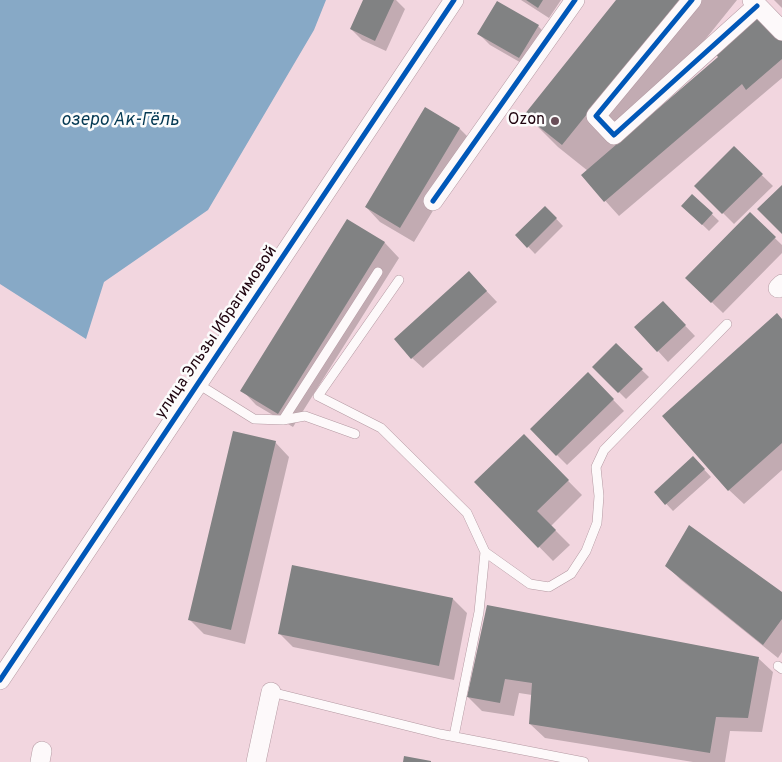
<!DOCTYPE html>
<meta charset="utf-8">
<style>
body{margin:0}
canvas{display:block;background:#f2d6df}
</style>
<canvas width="782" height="762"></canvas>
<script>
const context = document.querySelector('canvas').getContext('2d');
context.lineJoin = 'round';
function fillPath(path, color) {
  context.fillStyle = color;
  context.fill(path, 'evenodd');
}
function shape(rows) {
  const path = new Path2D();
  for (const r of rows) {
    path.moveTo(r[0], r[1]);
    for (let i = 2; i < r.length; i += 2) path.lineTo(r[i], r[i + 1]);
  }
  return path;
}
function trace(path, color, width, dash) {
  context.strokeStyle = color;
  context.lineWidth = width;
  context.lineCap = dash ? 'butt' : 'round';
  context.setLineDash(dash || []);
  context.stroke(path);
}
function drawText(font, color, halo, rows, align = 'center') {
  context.font = font + ' Overpass,sans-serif';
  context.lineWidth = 5;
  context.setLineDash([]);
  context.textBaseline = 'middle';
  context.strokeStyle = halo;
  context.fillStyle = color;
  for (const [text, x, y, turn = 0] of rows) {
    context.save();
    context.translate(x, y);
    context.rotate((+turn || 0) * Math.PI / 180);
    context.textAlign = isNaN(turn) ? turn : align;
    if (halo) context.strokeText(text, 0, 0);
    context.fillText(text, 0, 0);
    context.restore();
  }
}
fillPath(shape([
 [0,0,326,0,314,30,208,210,104,282,86,339,0,284]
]), '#87a9c6');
fillPath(shape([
 [365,0,396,0,405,9,386,51,362,40,351,29],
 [521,0,561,0,549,18],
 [618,0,737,0,630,133,782,38,782,78,619,216,582,175,588,171,558,147,526,115],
 [774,0,782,0,782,8],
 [538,26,549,37,530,68,490,45,479,34],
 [426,109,460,129,474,143,414,242,380,222,366,207],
 [734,148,773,186,734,224,696,186],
 [692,195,719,221,709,231,683,206],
 [545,207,563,226,535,254,517,235],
 [750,214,782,245,782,253,723,313,687,278],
 [348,221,385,243,399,258,293,427,256,405,242,390],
 [480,284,497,302,423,368,412,358],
 [673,313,695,336,668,362,658,351],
 [782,320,782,470,744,504,729,490],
 [616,345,649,377,626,399,594,367],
 [588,374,624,411,567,465,531,429],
 [524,436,582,495,551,526,570,545,553,561,476,482],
 [275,442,289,457,245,644,204,634,190,620],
 [700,465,711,477,673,511,655,492],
 [667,566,782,594,782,652,778,658,681,580],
 [293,567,453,599,467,613,454,680,293,647,279,633],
 [488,607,758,658,773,672,762,732,730,731,725,762,693,762,545,738,530,724,532,695,519,693,514,716,482,711,468,697]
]), '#0003');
fillPath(shape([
 [363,0,394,0,375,41,350,29],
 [526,0,543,0,538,8],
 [616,0,679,0,562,145,524,115],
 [497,1,539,25,519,58,477,34],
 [759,11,782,38,782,59,746,90,742,84,604,202,581,175,718,57,713,51],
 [425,107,460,128,400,228,365,207],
 [734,146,763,174,722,214,694,186],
 [782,185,782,234,757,209],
 [692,194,713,213,702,225,681,206],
 [545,206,557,218,527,248,515,235],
 [750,212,776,237,711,303,685,278],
 [347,219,385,242,278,414,240,391],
 [469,271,487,291,411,359,394,339],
 [663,301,686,325,657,352,634,327],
 [777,313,782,319,782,443,728,491,662,416],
 [616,343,643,369,618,393,592,367],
 [588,372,614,399,556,456,530,429],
 [233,431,276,441,231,630,188,620],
 [524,434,569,480,537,511,556,530,538,548,474,482],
 [693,456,705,469,665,505,654,492],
 [689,525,782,592,782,619,763,645,665,566],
 [292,565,453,598,439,666,278,634],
 [487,605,759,657,748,718,716,717,710,753,529,724,532,683,505,679,500,703,467,697],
 [404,756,431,761,431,762,403,762]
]), '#818283');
const lane = shape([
 [399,280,318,396,381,428,467,513,485,552,479,612,454,736],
 [198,384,254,419,283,420,305,416,355,434],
 [283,420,378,272],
 [485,552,530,584,549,587,571,574,586,551,597,523,599,496,596,467,604,450,727,324],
 [778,666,782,669],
 [271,692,440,734,584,762]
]);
const street = shape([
 [692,0,596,116,614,135,757,6],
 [752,0,782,31],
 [433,201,575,0],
 [778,288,782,284],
 [0,680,454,0],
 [40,762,42,751],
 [256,762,271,692]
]);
trace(lane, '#b499a2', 10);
trace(street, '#b499a2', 20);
trace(lane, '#fdf9fa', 9);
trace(street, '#fdf9fa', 19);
trace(shape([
 [692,0,596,116,614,135,757,6],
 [433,201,575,0],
 [0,680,454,0]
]), '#0057b8', 5);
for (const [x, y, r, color] of [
 [555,121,5,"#694e58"]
]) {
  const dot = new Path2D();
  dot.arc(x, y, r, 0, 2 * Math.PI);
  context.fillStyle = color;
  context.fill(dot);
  trace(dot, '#fcfcfc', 2);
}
drawText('16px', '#1f040f', '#fcfcfc', [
 ["Ozon",545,121]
], 'right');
drawText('16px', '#1f040f', '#fcfcfc', [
 ["улица Эльзы Ибрагимовой",217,333,-56]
]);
drawText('italic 18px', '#043953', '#fcfcfc', [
 ["озеро Ак-Гёль",120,121]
]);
</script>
